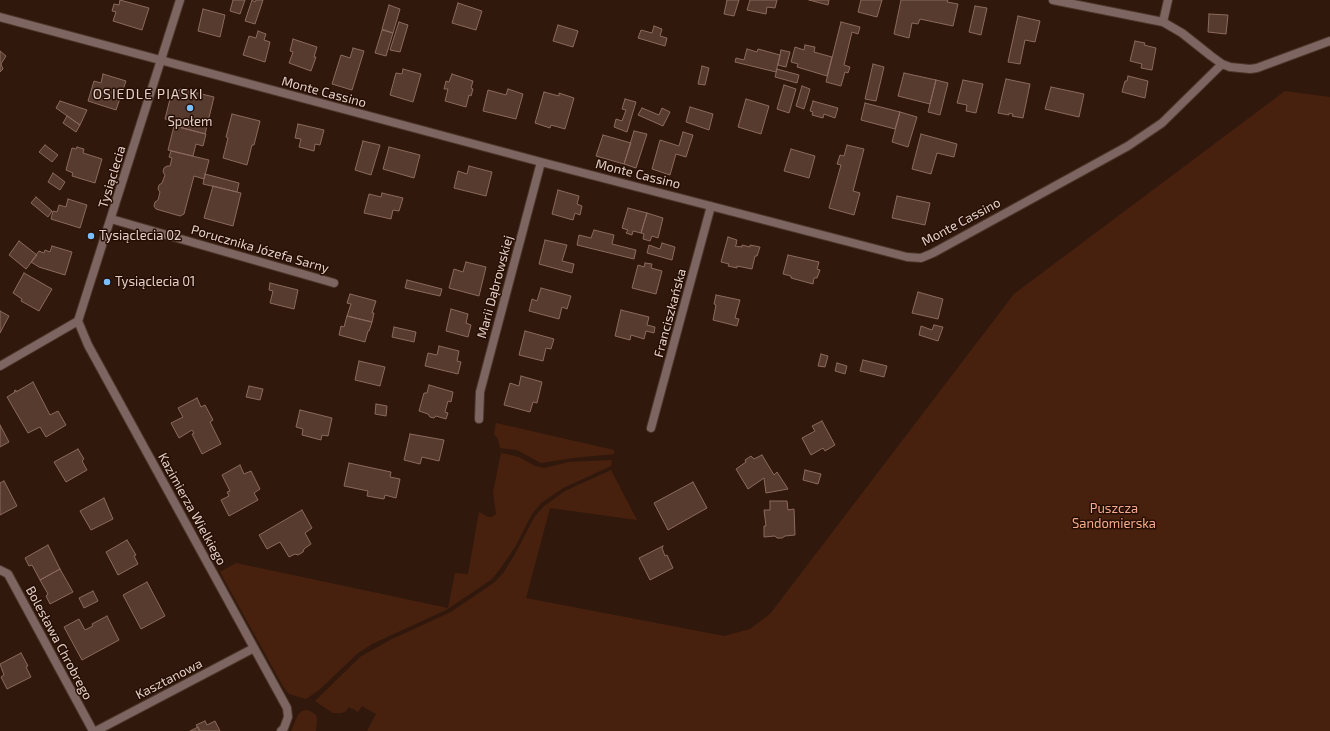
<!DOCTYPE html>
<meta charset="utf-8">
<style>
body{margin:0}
canvas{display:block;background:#31180c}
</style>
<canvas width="1330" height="731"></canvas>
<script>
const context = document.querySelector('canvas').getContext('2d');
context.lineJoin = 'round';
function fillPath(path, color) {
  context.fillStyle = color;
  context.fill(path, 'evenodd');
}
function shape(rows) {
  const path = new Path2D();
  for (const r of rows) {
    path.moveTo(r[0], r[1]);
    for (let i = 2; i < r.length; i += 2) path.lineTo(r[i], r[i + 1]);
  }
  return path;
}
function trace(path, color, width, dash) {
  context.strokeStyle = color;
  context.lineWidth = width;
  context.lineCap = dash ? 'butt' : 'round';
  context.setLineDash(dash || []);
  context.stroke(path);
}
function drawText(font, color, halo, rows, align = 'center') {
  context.font = font + ' "Exo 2",sans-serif';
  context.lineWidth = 3;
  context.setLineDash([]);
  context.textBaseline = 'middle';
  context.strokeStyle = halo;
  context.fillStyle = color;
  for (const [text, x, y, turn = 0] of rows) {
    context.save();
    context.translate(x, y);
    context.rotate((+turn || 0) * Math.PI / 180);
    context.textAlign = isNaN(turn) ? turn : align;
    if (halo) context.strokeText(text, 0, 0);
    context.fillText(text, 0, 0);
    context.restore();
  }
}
fillPath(shape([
 [1285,91,1330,97,1330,731,367,731,376,714,362,706,358,712,349,707,346,711,342,713,333,713,315,701,360,657,390,640,451,612,495,582,504,572,515,554,534,518,543,507,565,491,611,470,637,520,550,508,526,598,724,636,750,629,770,614,1014,294],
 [496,423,614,450,614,454,573,458,541,463,517,450,500,448,498,439,494,434],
 [501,453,519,457,535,466,544,468,569,462,612,460,611,466,563,488,541,503,532,514,515,547,500,569,492,579,476,590,446,610,372,644,357,654,319,690,306,699,289,694,284,688,220,572,236,563,448,608,455,573,468,574,479,512,488,517,492,517,496,514,493,492],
 [306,710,312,712,316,715,317,720,316,731,291,731,298,715,302,711]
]), '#47210e');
const building = shape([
 [120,0,149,8,142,30,113,21,116,12,112,11,114,4,119,5,120,0],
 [233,0,245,0,240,14,230,11,233,0],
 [252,0,255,2,256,0,263,0,255,24,245,21,252,0],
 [727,0,739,0,734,16,724,14,727,0],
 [750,0,777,0,775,8,767,7,766,14,747,10,750,0],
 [809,0,829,0,828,5,809,0],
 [861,0,882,0,877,17,858,12,861,0],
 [901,0,948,0,947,2,958,4,953,26,920,19,918,24,912,23,909,38,894,34,901,0],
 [458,3,482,11,476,30,452,23,458,3],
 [389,5,400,9,393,33,382,29,389,5],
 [975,6,987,8,981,35,969,32,975,6],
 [203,9,225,15,220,37,198,31,203,9],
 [1209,14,1228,15,1226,34,1208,32,1209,14],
 [1018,16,1040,21,1035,42,1025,40,1020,64,1008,62,1018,16],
 [399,22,408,25,400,52,390,50,399,22],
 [841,22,860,27,858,34,852,32,844,65,850,67,848,73,845,72,841,86,826,82,841,22],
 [558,25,578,31,573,47,553,41,558,25],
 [654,26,662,29,660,36,667,38,665,46,638,38,641,30,652,33,654,26],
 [382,30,393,33,386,56,375,53,382,30],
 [258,31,266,34,264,40,270,42,265,62,243,55,249,36,256,38,258,31],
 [293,39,317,47,314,57,316,57,311,71,289,63,293,52,290,51,293,39],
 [1135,41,1145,43,1144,45,1156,48,1152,70,1141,68,1142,64,1130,61,1135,41],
 [805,45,815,47,814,52,832,57,827,76,797,67,798,64,791,62,795,47,804,50,805,45],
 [353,48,364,51,352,90,332,84,341,55,350,58,353,48],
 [747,49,757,52,758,49,780,55,776,72,735,62,736,58,744,60,747,49],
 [781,50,790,52,786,67,778,65,781,50],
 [0,51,6,56,1,64,3,69,0,72,0,51],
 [873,64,884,67,876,101,865,99,873,64],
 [702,66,709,68,705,85,698,84,702,66],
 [403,69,421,74,413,102,390,95,396,73,402,74,403,69],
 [777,69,799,75,797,83,775,77,777,69],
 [904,73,936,80,930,104,898,96,904,73],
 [103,74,126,81,116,110,88,101,94,81,101,83,103,74],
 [452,74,473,81,471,88,473,89,471,96,469,95,466,107,445,101,448,89,444,89,446,81,449,82,452,74],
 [1128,76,1148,81,1145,98,1122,92,1125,81,1127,81,1128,76],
 [1006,79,1030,84,1023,118,1012,116,1013,114,1009,113,1009,115,998,113,1006,79],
 [936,80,948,83,940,115,928,112,936,80],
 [963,80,983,84,976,113,966,111,967,105,957,103,963,80],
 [784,85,796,89,789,113,777,109,784,85],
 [802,86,810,89,804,109,796,106,802,86],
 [1051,87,1084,94,1079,117,1045,109,1051,87],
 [181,89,214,97,205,134,176,126,177,121,165,119,171,95,181,89],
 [508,89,523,94,516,119,483,111,488,90,506,95,508,89],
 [544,92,559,96,559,93,574,98,565,129,551,125,550,128,535,123,544,92],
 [625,99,636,102,627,132,614,127,616,119,622,121,626,110,622,109,625,99],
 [746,99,769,106,761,134,738,127,746,99],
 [60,101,87,110,80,125,56,108,60,101],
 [813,101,838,108,835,118,824,114,823,118,812,115,813,112,810,111,813,101],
 [865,103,900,112,895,129,861,120,865,103],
 [690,107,713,114,709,130,686,122,690,107],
 [642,108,659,115,662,108,670,112,663,126,638,115,642,108],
 [900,112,917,117,908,147,892,142,900,112],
 [232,114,260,121,254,145,252,145,247,165,223,158,228,138,226,137,232,114],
 [67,116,80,125,76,132,63,123,67,116],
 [298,124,324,130,320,145,315,144,314,151,299,147,301,139,295,138,298,124],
 [174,126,206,134,203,146,196,144,193,156,168,150,174,126],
 [634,131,647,134,636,168,624,164,634,131],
 [683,132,693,135,686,157,676,154,670,175,652,169,660,140,679,146,683,132],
 [921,134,957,144,954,157,937,153,931,174,912,169,921,134],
 [603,135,631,143,624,164,596,156,603,135],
 [363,141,380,145,371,175,355,170,363,141],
 [45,145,58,155,52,162,39,152,45,145],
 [847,145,864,149,853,191,860,193,854,215,829,208,841,165,837,164,840,155,844,156,847,145],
 [77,147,84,149,83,153,102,159,95,183,72,176,73,173,66,170,72,148,76,149,77,147],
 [389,147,420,155,414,178,383,169,389,147],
 [791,149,815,156,809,178,784,171,791,149],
 [171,151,209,160,204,179,194,176,184,214,180,216,156,209,154,206,155,202,158,200,160,192,158,189,159,185,162,183,165,175,163,172,164,168,167,166,170,166,172,158,169,157,171,151],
 [469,166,492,172,486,196,454,188,458,171,467,174,469,166],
 [53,173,65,182,60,190,48,182,53,173],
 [205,174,239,183,237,192,203,184,205,174],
 [213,186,241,193,233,226,204,218,213,186],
 [558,190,579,196,577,204,582,206,580,215,575,213,573,220,552,214,558,190],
 [382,193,403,198,399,211,393,210,391,219,364,213,369,194,381,197,382,193],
 [897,196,930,203,925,225,892,218,897,196],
 [36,197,52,211,48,217,31,203,36,197],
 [68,199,87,205,80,228,51,219,53,211,57,212,59,205,66,207,68,199],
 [628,208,647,213,641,233,633,231,632,235,626,233,628,230,622,228,628,208],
 [647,213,663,218,658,238,652,236,650,241,643,239,644,234,641,233,647,213],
 [594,230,614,235,612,244,636,250,634,259,577,245,579,235,591,238,594,230],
 [728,237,737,240,736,243,737,243,735,246,742,247,742,245,750,247,750,245,760,247,757,256,755,256,752,269,737,266,737,268,728,266,729,264,721,262,728,237],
 [545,240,567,245,562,261,574,264,572,273,539,264,545,240],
 [19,241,37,255,26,269,9,255,19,241],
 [662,243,675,247,672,260,647,253,649,245,660,249,662,243],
 [52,246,72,252,65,275,39,267,31,262,39,251,44,253,45,250,50,252,52,246],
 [788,255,819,262,817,269,820,270,817,278,814,278,813,284,791,278,791,276,783,274,788,255],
 [466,262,486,267,479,296,449,288,454,269,463,272,466,262],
 [645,263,652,264,651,268,662,271,656,294,632,288,638,265,644,267,645,263],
 [24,273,52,289,39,311,21,301,22,299,13,293,24,273],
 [407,280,442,289,440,296,405,288,407,280],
 [270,283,298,290,294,309,270,303,273,291,269,290,270,283],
 [541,288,571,296,567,309,562,307,559,319,529,311,532,299,537,301,541,288],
 [918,292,943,299,938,319,912,313,918,292],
 [350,294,376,301,372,313,374,313,372,322,347,316,351,304,347,303,350,294],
 [716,295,740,300,735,318,739,319,737,326,713,320,716,305,714,304,716,295],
 [451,309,468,314,466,323,471,325,468,337,446,331,451,309],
 [621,310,649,317,647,325,655,327,654,333,646,331,644,339,631,335,630,340,615,336,621,310],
 [0,311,9,316,0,333,0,311],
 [347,316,372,322,369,331,368,331,365,342,339,335,341,326,344,327,347,316],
 [934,325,943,327,938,341,919,335,921,326,932,330,934,325],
 [394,327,416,332,414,342,392,337,394,327],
 [525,331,554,339,551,349,546,348,543,361,519,355,525,331],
 [439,346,459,351,457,361,461,362,458,374,425,366,428,353,437,355,439,346],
 [821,354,828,356,825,367,818,366,821,354],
 [863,360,887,366,884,377,860,371,863,360],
 [359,361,385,367,380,386,355,380,359,361],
 [837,363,847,366,845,374,835,371,837,363],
 [521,376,542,382,537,403,533,402,530,412,504,405,510,383,519,386,521,376],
 [33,382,50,415,58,411,66,425,46,437,40,427,28,433,7,397,15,392,14,391,16,390,16,392,33,382],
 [429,385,453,392,451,402,448,401,445,412,448,413,446,419,436,416,434,418,430,417,428,414,419,411,424,393,427,393,429,385],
 [249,386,263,389,260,400,246,397,249,386],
 [197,398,201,407,205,405,213,420,210,422,221,444,202,454,192,434,194,433,192,430,179,438,171,423,183,417,178,408,197,398],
 [376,404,387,406,386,416,375,414,376,404],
 [300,410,332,418,328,436,322,435,321,440,302,435,303,429,296,427,300,410],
 [822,421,835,445,825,451,823,448,811,455,802,438,815,431,812,426,822,421],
 [0,425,9,442,0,447,0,425],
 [410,434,444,440,439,461,422,457,420,464,404,460,410,434],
 [78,449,84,459,82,461,87,470,66,482,54,462,78,449],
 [762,455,774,475,777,472,788,489,766,493,764,478,748,489,736,469,746,462,745,460,751,456,754,459,762,455],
 [349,463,391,472,390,477,400,479,396,498,385,495,384,499,367,496,368,491,344,486,349,463],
 [240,465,244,474,251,471,260,489,254,493,258,500,229,516,221,500,229,496,227,492,230,491,222,475,240,465],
 [805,470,821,474,818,484,803,480,805,470],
 [4,481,17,506,0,515,0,483,4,481],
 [693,482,707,508,668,530,654,503,693,482],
 [104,498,113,519,91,530,80,511,104,498],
 [770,501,787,501,788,510,794,509,795,535,785,536,782,538,777,538,775,536,764,537,764,526,766,526,764,510,770,510,770,501],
 [302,510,312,528,305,533,311,544,304,549,303,552,298,555,295,554,289,557,280,542,267,549,259,535,302,510],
 [127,540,136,555,134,556,138,564,118,575,106,552,127,540],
 [48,545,60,569,40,580,32,565,29,566,25,558,48,545],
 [663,546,662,548,665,556,667,555,673,568,650,580,639,558,663,546],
 [60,569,73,592,50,604,46,596,48,594,40,580,60,569],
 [147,582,165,616,141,629,123,595,147,582],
 [93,591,98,601,84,608,79,598,93,591],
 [107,616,119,640,82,660,64,627,79,619,85,630,93,626,92,624,107,616],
 [21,653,28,666,26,667,31,677,7,689,1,677,4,675,0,664,21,653],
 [205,721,207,725,215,721,220,731,200,731,196,725,205,721],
 [198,727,200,731,190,731,198,727]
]);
fillPath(building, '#573b2e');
trace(building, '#8a6a5d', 1);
const street = shape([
 [1053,0,1163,22,1182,33,1211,56,1222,64,1230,67,1250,69,1257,68,1330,41],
 [0,17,541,162,907,257,921,258,933,253,1128,146,1162,123,1222,64],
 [1163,22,1168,0],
 [111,219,334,283],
 [78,321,88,345,287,708,288,717,284,728,281,731],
 [0,366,78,321,180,0],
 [479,419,480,392,541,162],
 [651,428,711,206],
 [0,570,8,574,93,731],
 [96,731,254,648]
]);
trace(street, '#4d362a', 10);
trace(street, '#7d6661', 8);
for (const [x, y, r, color] of [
 [190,108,4,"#7cbef9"],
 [91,236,4,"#7cbef9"],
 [107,282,4,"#7cbef9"]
]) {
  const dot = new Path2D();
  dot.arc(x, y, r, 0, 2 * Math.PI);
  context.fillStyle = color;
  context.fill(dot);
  trace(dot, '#260e04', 1.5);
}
drawText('13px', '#e3d1c9', '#260e04', [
 ["Monte Cassino",324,92,15],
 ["Monte Cassino",638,174,14],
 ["Tysiąclecia",112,177,-73],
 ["Monte Cassino",961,222,-28],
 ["Porucznika Józefa Sarny",260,249,16],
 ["Marii Dąbrowskiej",495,287,-75],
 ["Franciszkańska",670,313,-75],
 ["Kazimierza Wielkiego",192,509,61],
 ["Bolesława Chrobrego",59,643,62],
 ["Kasztanowa",169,679,-27]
]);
drawText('13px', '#e3d1c9', '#260e04', [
 ["Społem",190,122,"center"],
 ["Tysiąclecia 02",99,236],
 ["Tysiąclecia 01",115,282]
], 'left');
drawText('13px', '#f5ab8a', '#260e04', [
 ["Puszcza",1114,509],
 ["Sandomierska",1114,524]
]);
context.letterSpacing = '1px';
drawText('14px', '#e3d1c9', '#260e04', [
 ["OSIEDLE PIASKI",148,94]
]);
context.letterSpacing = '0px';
</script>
